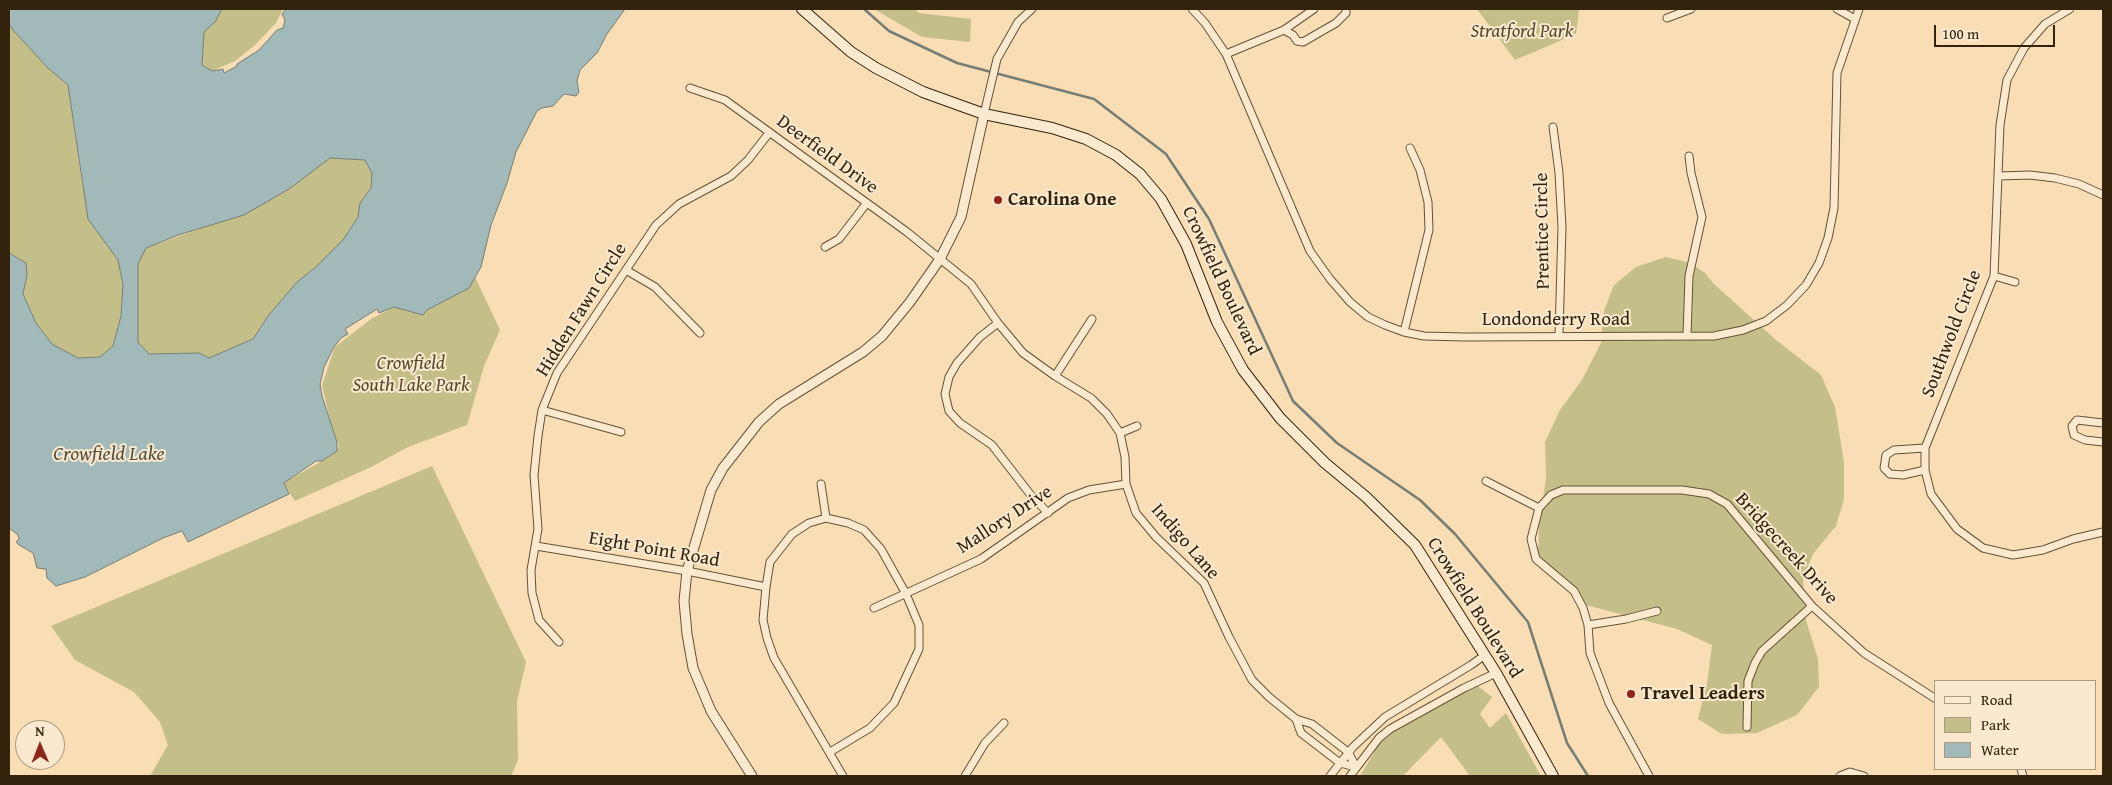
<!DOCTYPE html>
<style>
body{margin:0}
#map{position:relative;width:2112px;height:785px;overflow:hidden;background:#f8ddb5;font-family:"Gentium Book Plus",serif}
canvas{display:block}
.frame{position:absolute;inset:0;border:10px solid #33230d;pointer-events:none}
.legend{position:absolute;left:1934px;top:680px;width:162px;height:90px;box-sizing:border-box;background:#fae9cf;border:1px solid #aa9a81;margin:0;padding:6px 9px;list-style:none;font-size:15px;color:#33230d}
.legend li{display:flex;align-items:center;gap:10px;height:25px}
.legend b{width:25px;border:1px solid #aa9a81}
.north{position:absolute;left:15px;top:720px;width:50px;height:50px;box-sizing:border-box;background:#fae9cf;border:1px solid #aa9a81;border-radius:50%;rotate:359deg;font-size:14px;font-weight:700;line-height:20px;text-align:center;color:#33230d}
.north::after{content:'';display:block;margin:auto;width:18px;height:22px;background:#8f2418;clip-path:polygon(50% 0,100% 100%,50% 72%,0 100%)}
.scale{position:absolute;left:1934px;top:25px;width:121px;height:22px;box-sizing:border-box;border:2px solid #33230d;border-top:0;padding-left:6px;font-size:15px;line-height:18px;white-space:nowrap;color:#33230d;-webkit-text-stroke:4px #fae9cf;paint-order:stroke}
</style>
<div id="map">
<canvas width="2112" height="785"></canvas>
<div class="frame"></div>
<ul class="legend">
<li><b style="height:6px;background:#fae9cf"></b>Road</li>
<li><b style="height:14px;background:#c4bf88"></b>Park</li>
<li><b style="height:14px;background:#a2b9b9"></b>Water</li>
</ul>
<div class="north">N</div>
<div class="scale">100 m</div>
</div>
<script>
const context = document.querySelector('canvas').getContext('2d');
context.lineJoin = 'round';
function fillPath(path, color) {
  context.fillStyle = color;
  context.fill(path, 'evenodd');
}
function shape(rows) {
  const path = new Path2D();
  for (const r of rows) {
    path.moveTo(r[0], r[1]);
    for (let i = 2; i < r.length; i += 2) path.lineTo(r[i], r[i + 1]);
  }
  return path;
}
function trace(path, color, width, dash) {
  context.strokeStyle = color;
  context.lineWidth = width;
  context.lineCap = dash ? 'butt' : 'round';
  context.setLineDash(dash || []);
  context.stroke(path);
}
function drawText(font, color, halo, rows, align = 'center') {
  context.font = font + ' "Gentium Book Plus",serif';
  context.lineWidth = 4;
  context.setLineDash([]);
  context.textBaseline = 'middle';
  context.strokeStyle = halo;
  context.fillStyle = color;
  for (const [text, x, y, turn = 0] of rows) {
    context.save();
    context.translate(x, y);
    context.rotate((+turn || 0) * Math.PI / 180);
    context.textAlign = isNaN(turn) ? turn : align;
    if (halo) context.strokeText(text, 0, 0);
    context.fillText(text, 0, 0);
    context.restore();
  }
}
fillPath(shape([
 [222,9,283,9,276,23,254,46,235,61,212,71,202,65,204,32,215,22],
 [874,9,915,9,919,13,971,19,970,42,922,37],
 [1477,9,1579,9,1576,34,1515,60],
 [9,24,48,68,68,85,82,184,105,241,118,260,123,285,121,316,113,346,100,357,78,358,52,344,36,323,23,293,27,275,26,263,9,253],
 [330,158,365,160,372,173,371,188,360,203,358,217,343,240,317,266,296,283,268,316,253,339,209,358,199,353,149,354,138,342,138,264,146,248,210,225],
 [1666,257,1690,263,1705,273,1714,284,1776,340,1821,375,1835,407,1844,462,1844,499,1836,526,1813,554,1803,580,1806,620,1818,659,1819,687,1797,715,1757,733,1722,734,1698,719,1707,684,1712,645,1677,629,1586,605,1558,582,1538,557,1539,525,1546,478,1545,442,1560,410,1582,380,1601,343,1604,311,1614,285,1636,267],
 [474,275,500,330,484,366,467,425,408,447,371,467,295,501,283,483,322,461,337,451,339,446,331,424,322,385,335,347,371,319,402,303],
 [432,466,526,662,517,701,518,760,511,776,150,776,168,745,160,722,134,692,75,660,51,626],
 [1475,684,1492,697,1480,714,1490,728,1506,713,1541,776,1470,776,1441,737,1403,776,1360,776,1384,736]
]), '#c4bf88');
const water = shape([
 [9,9,222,9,215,22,204,32,202,65,212,71,223,69,224,73,237,66,237,64,259,50,277,30,283,28,285,20,282,14,286,9,625,9,607,34,597,53,580,70,577,81,579,92,576,96,564,94,553,106,542,108,537,111,516,152,507,183,491,225,481,267,469,288,427,310,423,315,394,307,379,313,377,309,345,329,348,334,341,338,334,347,324,367,320,384,322,396,337,442,337,451,322,461,316,461,284,483,289,494,188,542,182,531,163,538,85,577,56,586,47,578,46,569,37,568,33,553,19,545,16,542,19,539,18,535,9,528,9,253,26,263,27,275,23,294,36,323,52,344,78,358,100,357,113,346,121,316,123,285,118,260,88,219,68,85,48,68,13,30,9,24,9,9],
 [330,158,365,160,372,173,371,188,360,203,358,217,343,240,317,266,296,283,268,316,253,339,209,358,199,353,149,354,138,342,138,264,146,248,178,235,244,215,289,189,330,158]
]);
fillPath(water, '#a2b9b9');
trace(water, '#767d74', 1);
trace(shape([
 [864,9,889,31,957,63,1094,99,1166,154,1209,219,1293,401,1337,443,1420,500,1455,534,1528,622,1567,743,1588,776]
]), '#767d74', 2.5);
const minor = shape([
 [1192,9,1205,23,1226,54,1310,251,1330,279,1350,302,1368,317,1385,325,1404,332,1424,336,1464,337,1714,336,1743,330,1766,321,1787,305,1806,285,1819,263,1828,238,1834,208,1837,73,1859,9],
 [1837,9,1855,19],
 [2070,9,2045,24,2024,48,2007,80,2000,125,1994,276,1925,448,1925,470,1931,494,1957,529,1983,548,2013,555,2043,550,2073,539,2103,532],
 [1667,18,1691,9],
 [1284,30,1293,35,1297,41,1303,42,1336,23,1346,13,1346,9],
 [1226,54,1284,30,1314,9],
 [690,88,725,100,907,232,971,284,998,323,1023,353,1055,376,1091,398,1107,414,1120,433,1125,457,1126,484,1136,513,1156,537,1204,583,1229,637,1252,680,1269,697,1296,719,1312,724,1348,752,1356,767,1340,763,1301,733,1296,719],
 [984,114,997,59,1018,22,1032,9],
 [1553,127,1559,173,1562,227,1559,335],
 [1999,176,2030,175,2055,178,2079,184,2103,195],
 [825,247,839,239,866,204],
 [626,270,655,287,700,333],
 [1994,276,2015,282],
 [998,323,980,337,957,363,949,377,945,394,949,411,960,423,992,445,1030,494,1048,513],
 [1404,332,1429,230,1428,202,1420,170,1410,148],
 [1687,336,1689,276,1702,217,1691,173,1689,156],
 [1055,376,1092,319],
 [542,410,621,432],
 [2103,423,2077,420,2072,426,2074,435,2085,440,2103,442],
 [1120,433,1137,426],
 [1925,448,1894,450,1886,455,1884,468,1890,474,1903,475,1925,470],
 [1486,481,1539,508],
 [821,484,826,518],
 [536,546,687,571,766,587],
 [874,608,981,559,1068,498,1089,490,1126,484],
 [1588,625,1626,619,1657,611],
 [559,642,539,620,532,593,531,570,538,529,534,475,538,436,542,410,557,373,656,225,679,204,731,176,748,160,769,133],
 [1747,727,1748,681,1755,663,1762,651,1812,606],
 [830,752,870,728,894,703,919,649,919,625,906,594,881,549,864,530,848,523,826,518,809,523,792,534,770,562,766,587,763,620,767,638,774,658,843,776],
 [2021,769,2023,776],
 [965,776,985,743,1004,723],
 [1330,776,1353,747,1385,717,1471,665,1485,655],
 [1350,776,1379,738,1390,729,1464,688,1496,673],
 [1649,776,1609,703,1590,653,1588,625,1583,608,1574,591,1536,559,1531,539,1539,508,1551,495,1563,490,1682,490,1709,494,1727,504,1812,606,1864,653,1936,699],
 [1840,776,1850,772,1864,776]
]);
const tertiary = shape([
 [752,776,711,711,693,668,687,634,684,601,687,571,711,490,723,468,759,422,779,404,863,352,882,336,910,302,940,259,961,217,984,114]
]);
const secondary = shape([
 [802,9,851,52,876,68,923,92,984,114,1052,128,1086,139,1116,155,1140,174,1161,199,1186,244,1217,322,1243,370,1280,418,1325,463,1366,497,1415,545,1496,673,1553,776]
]);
trace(minor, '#645237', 9);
trace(tertiary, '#645237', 11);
trace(secondary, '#33230d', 12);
trace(minor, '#fae9cf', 7);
trace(tertiary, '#fae9cf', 9);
trace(secondary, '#fae9cf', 10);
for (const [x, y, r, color] of [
 [998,200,5,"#8f2418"],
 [1631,694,5,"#8f2418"]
]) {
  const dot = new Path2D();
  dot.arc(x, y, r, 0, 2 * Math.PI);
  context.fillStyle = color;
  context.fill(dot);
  trace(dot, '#fae9cf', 2);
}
drawText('italic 19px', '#574a2c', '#fae9cf', [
 ["Stratford Park",1522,32],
 ["Crowfield",411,364],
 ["South Lake Park",411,386]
]);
drawText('19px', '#33230d', '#fae9cf', [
 ["Deerfield Drive",827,155,36],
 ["Prentice Circle",1543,231,-91],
 ["Crowfield Boulevard",1221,281,65],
 ["Hidden Fawn Circle",582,310,-58],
 ["Londonderry Road",1556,320],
 ["Southwold Circle",1952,334,-69],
 ["Mallory Drive",1005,520,-33],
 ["Indigo Lane",1185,542,49],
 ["Bridgecreek Drive",1786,549,48],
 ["Eight Point Road",654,550,10],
 ["Crowfield Boulevard",1474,608,58]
]);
drawText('bold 19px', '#33230d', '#fae9cf', [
 ["Carolina One",1008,200],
 ["Travel Leaders",1641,694]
], 'left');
drawText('italic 20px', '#545041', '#fae9cf', [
 ["Crowfield Lake",109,455]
]);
</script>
